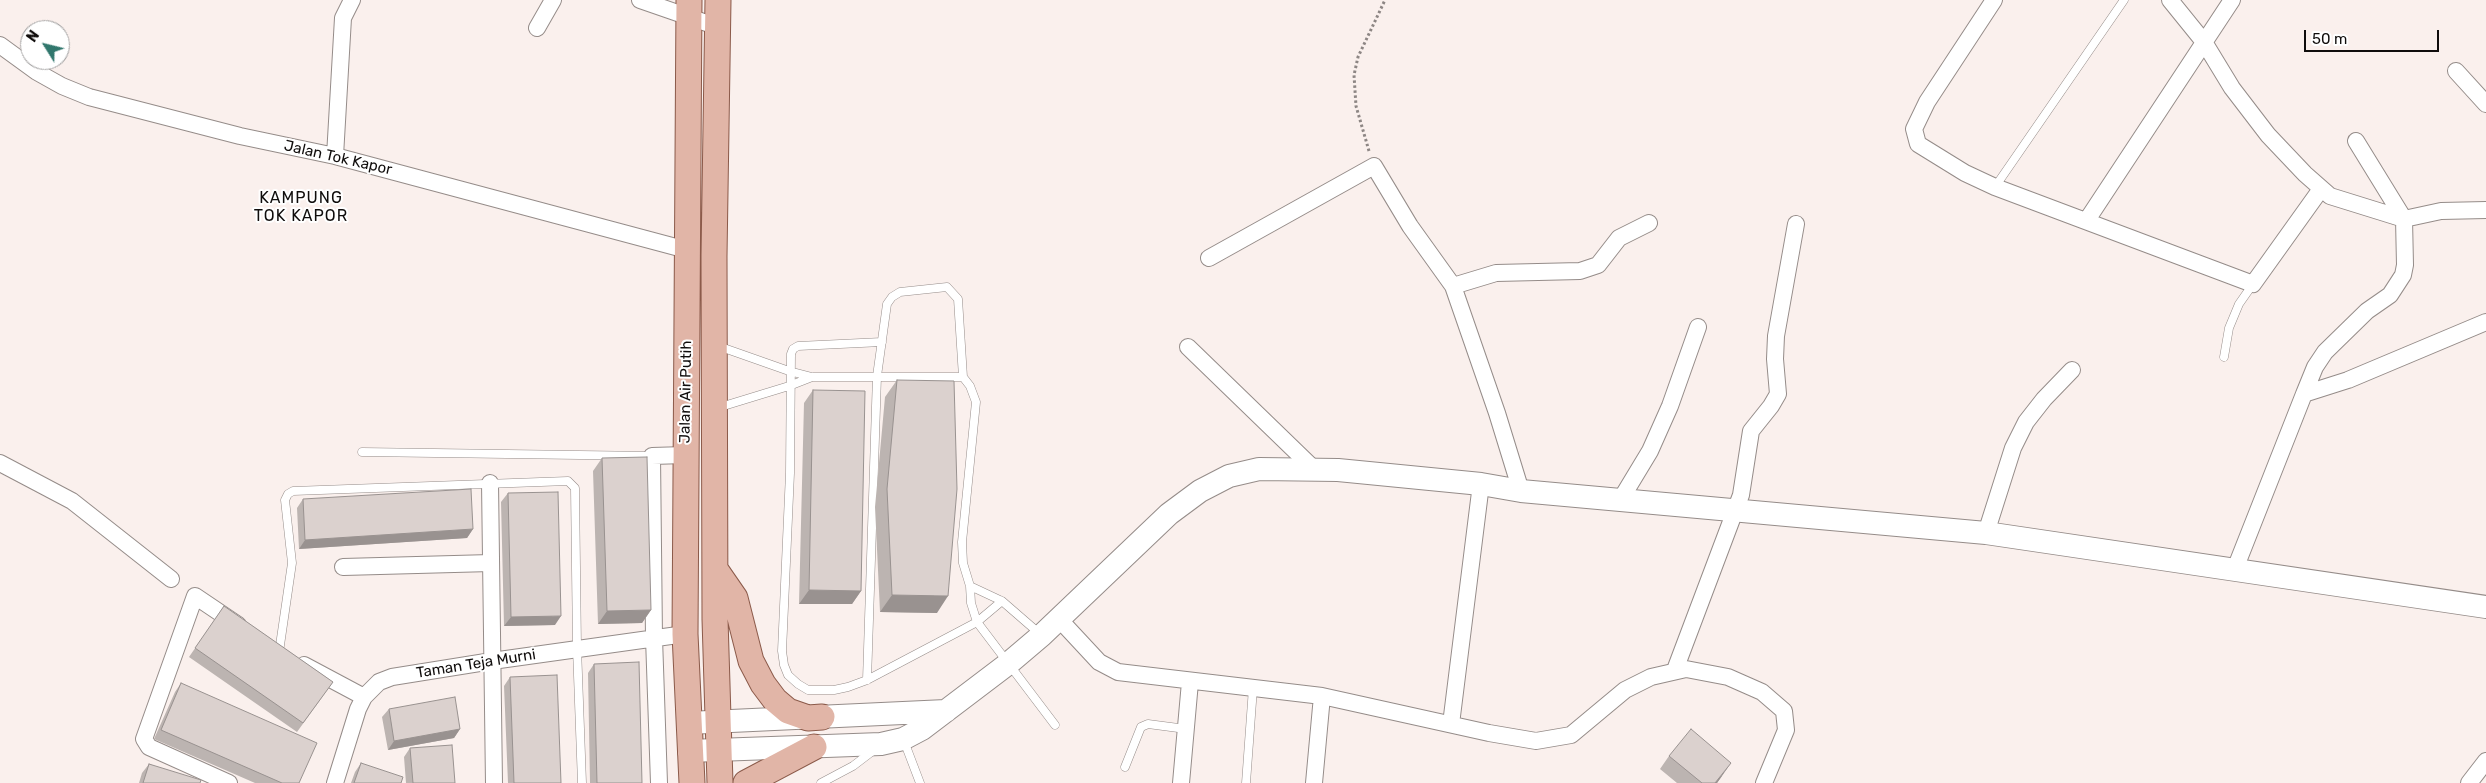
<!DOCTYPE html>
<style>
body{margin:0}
#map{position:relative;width:2486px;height:783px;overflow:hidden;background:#faf0ed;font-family:Rubik,sans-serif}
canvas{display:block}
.north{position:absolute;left:20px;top:20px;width:50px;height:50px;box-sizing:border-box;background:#fff;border:1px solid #9f9e9e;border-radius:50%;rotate:306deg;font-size:14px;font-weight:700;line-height:20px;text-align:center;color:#100d0c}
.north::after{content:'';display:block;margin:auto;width:18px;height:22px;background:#31776d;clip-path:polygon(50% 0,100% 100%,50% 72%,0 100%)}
.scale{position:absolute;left:2304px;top:30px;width:135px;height:22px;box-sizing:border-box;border:2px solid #100d0c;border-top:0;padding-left:6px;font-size:15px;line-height:18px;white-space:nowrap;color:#100d0c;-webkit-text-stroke:4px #fff;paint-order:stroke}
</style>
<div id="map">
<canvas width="2486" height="783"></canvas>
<div class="north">N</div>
<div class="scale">50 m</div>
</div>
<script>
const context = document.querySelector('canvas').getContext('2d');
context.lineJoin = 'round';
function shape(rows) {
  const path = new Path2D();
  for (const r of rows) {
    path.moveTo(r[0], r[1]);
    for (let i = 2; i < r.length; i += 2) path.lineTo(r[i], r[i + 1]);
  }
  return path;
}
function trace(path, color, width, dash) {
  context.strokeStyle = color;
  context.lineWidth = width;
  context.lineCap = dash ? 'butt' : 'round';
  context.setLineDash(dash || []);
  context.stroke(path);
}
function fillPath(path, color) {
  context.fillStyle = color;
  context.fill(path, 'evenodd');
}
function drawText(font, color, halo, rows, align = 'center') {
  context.font = font + ' Rubik,sans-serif';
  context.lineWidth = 4;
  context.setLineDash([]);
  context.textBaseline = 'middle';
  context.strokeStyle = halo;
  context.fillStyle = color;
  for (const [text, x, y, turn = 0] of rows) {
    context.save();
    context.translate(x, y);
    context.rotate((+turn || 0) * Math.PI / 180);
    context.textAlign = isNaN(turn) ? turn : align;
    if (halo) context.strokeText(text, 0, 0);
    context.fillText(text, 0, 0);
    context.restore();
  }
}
const lane = shape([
 [1995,187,2124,0],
 [882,342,798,346,793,349,791,354,790,473,782,651,784,665,788,675,798,684,808,690,834,690,848,687,867,680,977,622,1002,601],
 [718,346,789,371,812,377,963,377],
 [2224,357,2229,328,2239,304,2253,284],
 [717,408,789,386,812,377],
 [362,452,652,456],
 [970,586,1002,601,1040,634],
 [279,652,292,563,285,500,288,494,293,491,568,481,575,488,577,648,582,783],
 [867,680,877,376,887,304,892,297,900,292,947,287,958,299,963,377,970,386,976,402,962,542,963,563,970,586,971,603,977,622,1055,725],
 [904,741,920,783],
 [1125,767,1141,727,1148,724,1186,729],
 [821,783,853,766,874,750],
 [1246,783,1253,688]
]);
const street = shape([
 [640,0,718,27],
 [1994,0,1927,102,1914,129,1918,144,1965,173,1995,187,2253,284,2321,189],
 [2170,0,2204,42,2232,88,2268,135,2305,174,2330,196,2404,219,2441,211,2486,210],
 [537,28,553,0],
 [0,45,37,72,62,86,89,97,240,136,335,156,687,250],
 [2456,71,2486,104],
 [335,156,343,18,352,0],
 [2087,220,2232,0],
 [1209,258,1374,166,1410,226,1453,286,1497,413,1521,491],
 [1453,286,1496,273,1580,271,1598,265,1619,238,1649,223],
 [1188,347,1314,469],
 [2304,394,2315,367,2325,352,2367,311,2390,295,2403,275,2405,265,2404,219,2356,141],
 [0,463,72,501,171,579],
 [490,483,494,783],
 [1621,499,1650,451,1670,406,1698,327],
 [1986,533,2013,448,2026,422,2044,399,2072,370],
 [343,567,491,563],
 [2235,569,2304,394,2348,380,2486,322],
 [1059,619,1099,662,1118,672,1322,696,1489,733,1536,741,1571,735,1625,690,1651,677,1686,669,1728,677,1762,692,1784,711,1786,730,1764,783],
 [304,665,364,697],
 [1675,670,1741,495,1751,431,1771,406,1778,394,1775,359,1776,336,1796,224],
 [1451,724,1481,484],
 [229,783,149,747,144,739,195,596,238,625],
 [335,783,358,709,364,697,379,682,392,677,492,661,685,634],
 [659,783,654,638,652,456,685,455],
 [1181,783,1190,682],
 [1314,783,1322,696],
 [2469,783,2486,761]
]);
const secondary = shape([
 [688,723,946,711],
 [689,751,881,744,903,739,922,729,1009,663,1042,635,1169,514,1200,491,1229,476,1259,469,1338,470,1481,484,1521,491,1986,533,2486,607]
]);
const primary = shape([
 [689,0,685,634,692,783],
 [718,0,714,256,715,619,720,783],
 [715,569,735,598,751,661,763,684,775,700,788,711,808,718,822,717],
 [746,783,814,747]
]);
trace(lane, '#958c89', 9);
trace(street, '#958c89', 18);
trace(secondary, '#958c89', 24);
trace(primary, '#8b5a4a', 27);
trace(shape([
 [1369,151,1356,106,1354,75,1358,57,1385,0]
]), '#8d8684', 3, [2.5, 2.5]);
trace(lane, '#fff', 8);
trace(street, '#fff', 16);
trace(secondary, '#fff', 22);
trace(primary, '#e1b5a7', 25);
fillPath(shape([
 [897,380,937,613,880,612,875,507,885,397],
 [813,390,861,591,852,604,799,604,804,403],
 [602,458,651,610,642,623,598,624,593,471],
 [508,493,555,625,504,626,501,502],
 [303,499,473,529,467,538,299,549,297,508],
 [224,606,333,682,297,732,189,657],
 [594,664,642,783,590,783,588,673],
 [510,677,561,783,508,783,504,686],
 [181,683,299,783,255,783,154,739,175,692],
 [389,709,460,729,454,738,388,750,382,717],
 [410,748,455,783,406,783,404,757],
 [1669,756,1722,776,1717,783,1677,783,1660,769],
 [361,763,401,783,351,783,355,772],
 [149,764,200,783,139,783,142,773]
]), '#bcb4b1');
fillPath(shape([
 [473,529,467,538,299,549,305,540],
 [809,590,861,591,852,604,799,604],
 [892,595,948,596,937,613,880,612],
 [651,610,642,623,598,624,607,611],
 [561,616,555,625,504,626,511,617],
 [460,729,454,738,388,750,394,741],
 [1731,763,1722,776,1717,783,1715,783]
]), '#999290');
const building = shape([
 [897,380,954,381,957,489,948,596,892,595,887,489,897,380],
 [813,390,865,391,861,591,809,590,813,390],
 [647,457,651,610,607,611,602,458,647,457],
 [471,489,473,529,305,540,303,499,471,489],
 [558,492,561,616,511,617,508,493,558,492],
 [224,606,333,682,303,723,195,648,224,606],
 [639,662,642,783,597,783,594,664,639,662],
 [557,675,561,783,514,783,510,677,557,675],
 [181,683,317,743,299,783,282,783,161,730,181,683],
 [455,697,460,729,394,741,389,709,455,697],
 [1691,729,1731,763,1715,783,1702,783,1669,756,1691,729],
 [452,745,455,783,413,783,410,748,452,745],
 [361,763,403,777,401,783,354,783,361,763],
 [149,764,201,780,200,783,143,783,149,764]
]);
fillPath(building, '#dbd1ce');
trace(building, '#999290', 1);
drawText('15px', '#100d0c', '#fff', [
 ["Jalan Tok Kapor",338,158,13],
 ["Jalan Air Putih",686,392,-89],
 ["Taman Teja Murni",476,664,-9]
]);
context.letterSpacing = '1px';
drawText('16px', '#100d0c', '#fff', [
 ["KAMPUNG",301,198],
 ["TOK KAPOR",301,216]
]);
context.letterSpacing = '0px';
</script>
